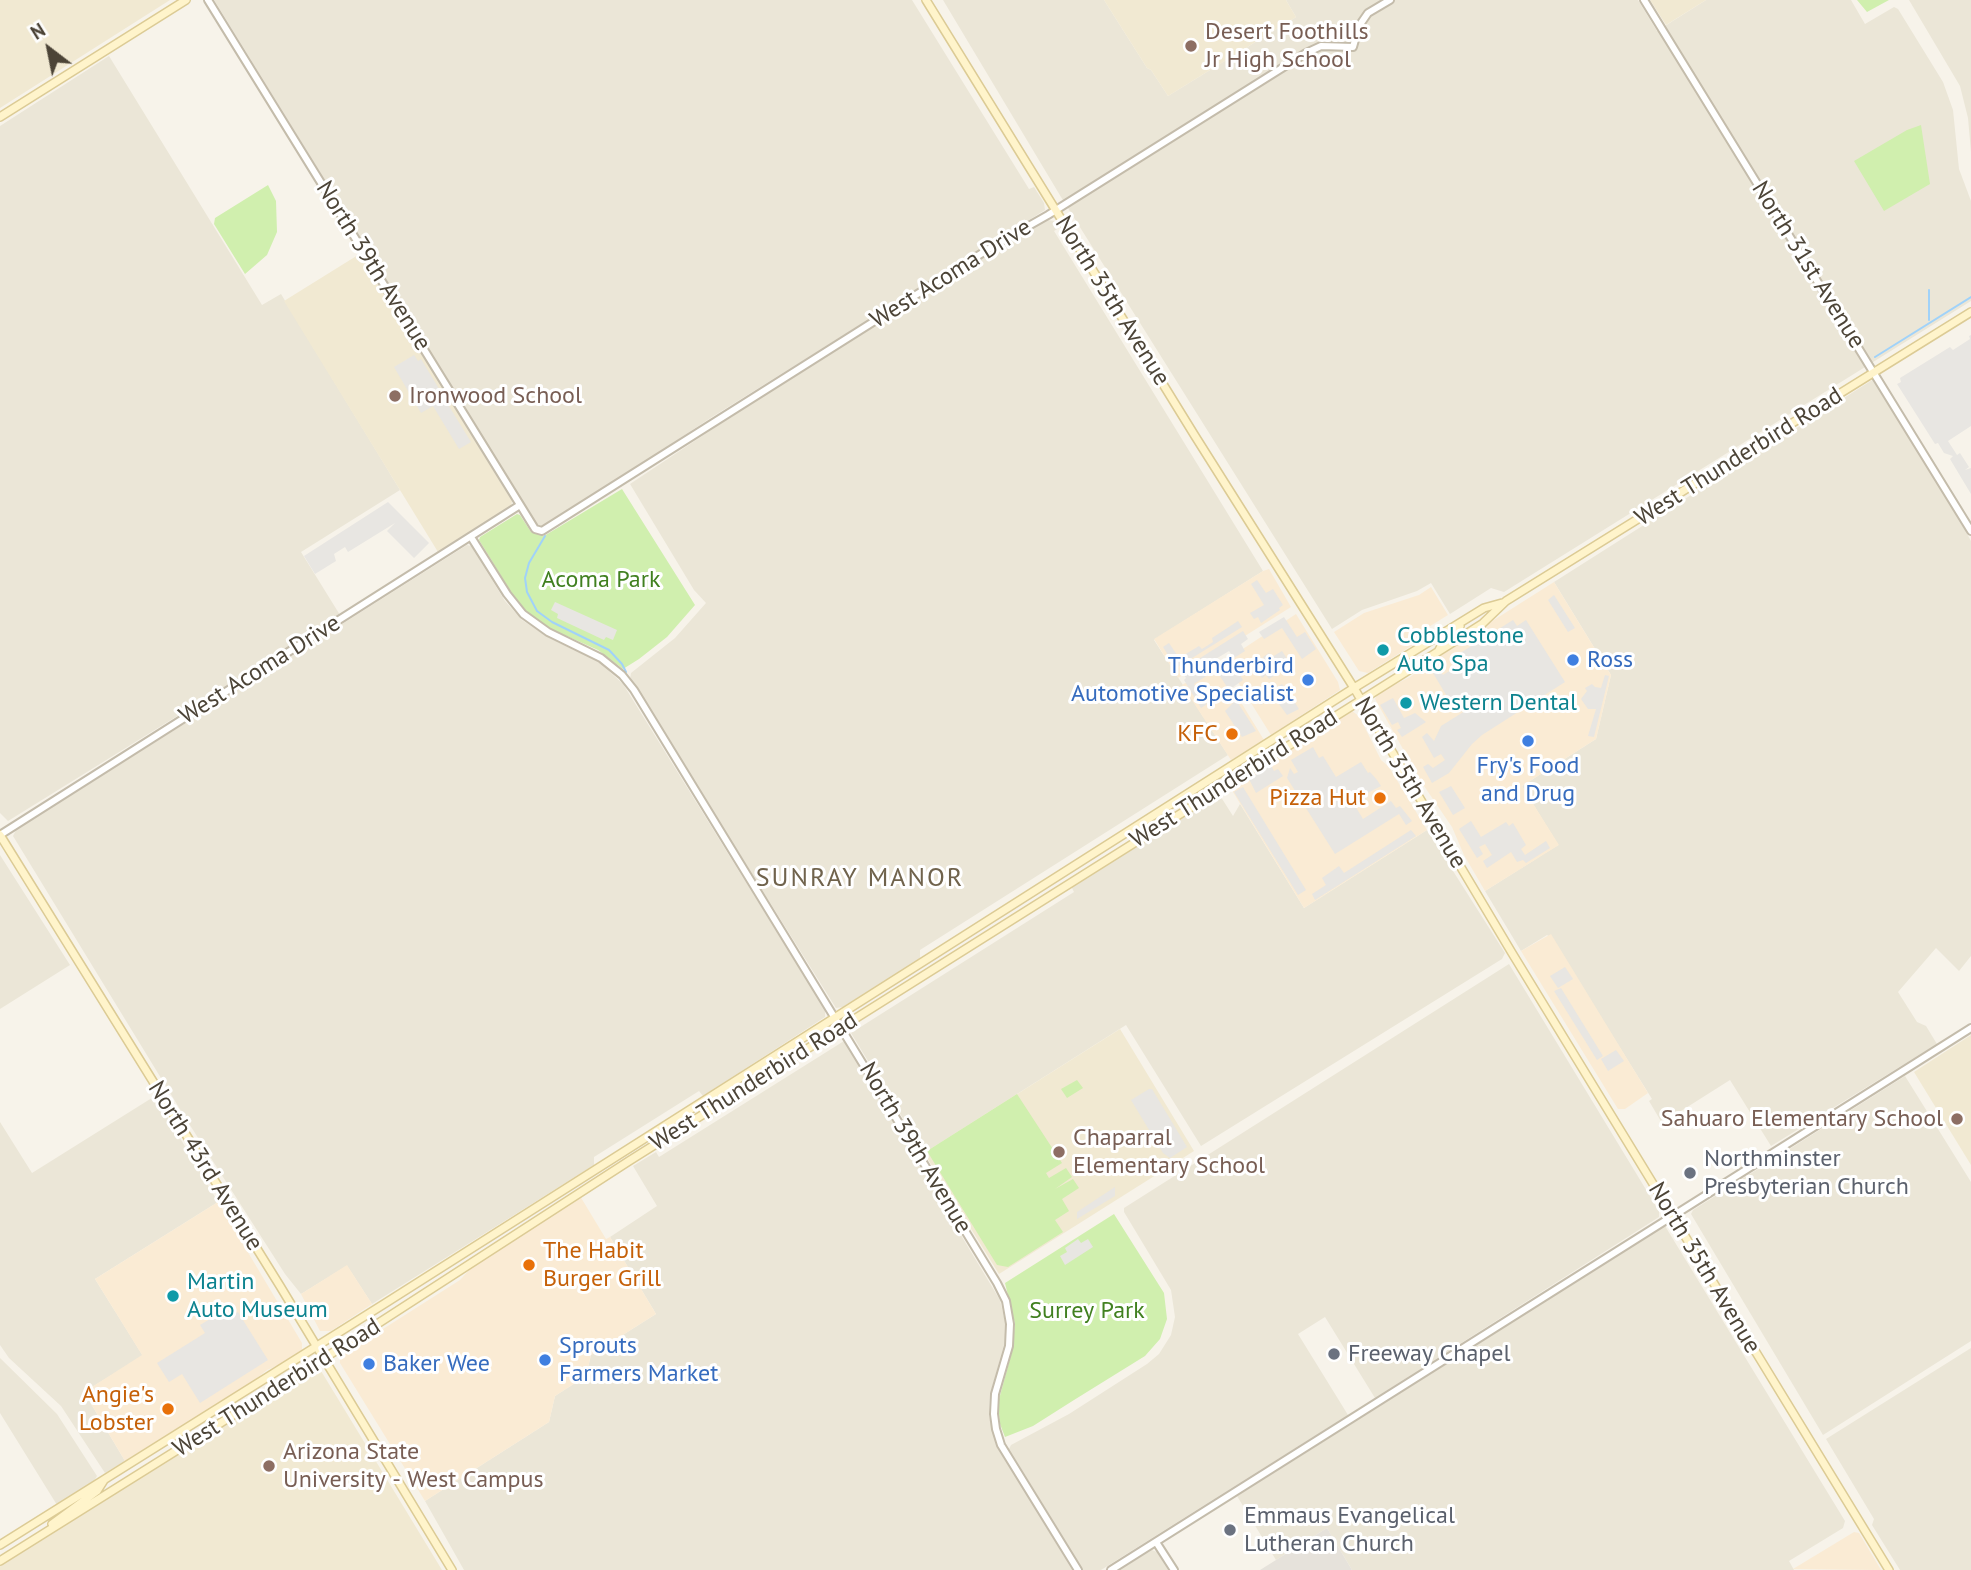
<!DOCTYPE html>
<style>
body{margin:0}
#map{position:relative;width:1971px;height:1570px;overflow:hidden;background:#f7f3ea;font-family:"PT Sans",sans-serif}
canvas{display:block}
.north{position:absolute;left:14px;top:14px;width:70px;height:70px;-webkit-text-stroke:5px #fff;paint-order:stroke;rotate:328deg;font-size:19px;font-weight:700;line-height:28px;text-align:center;color:#4c4437}
.north::after{content:'';display:block;margin:auto;width:24px;height:32px;background:#4c4437;clip-path:polygon(50% 0,100% 100%,50% 72%,0 100%)}
</style>
<div id="map">
<canvas width="1971" height="1570"></canvas>
<div class="north">N</div>
</div>
<script>
const context = document.querySelector('canvas').getContext('2d');
context.lineJoin = 'round';
function fillPath(path, color) {
  context.fillStyle = color;
  context.fill(path, 'evenodd');
}
function shape(rows) {
  const path = new Path2D();
  for (const r of rows) {
    path.moveTo(r[0], r[1]);
    for (let i = 2; i < r.length; i += 2) path.lineTo(r[i], r[i + 1]);
  }
  return path;
}
function trace(path, color, width, dash) {
  context.strokeStyle = color;
  context.lineWidth = width;
  context.lineCap = dash ? 'butt' : 'round';
  context.setLineDash(dash || []);
  context.stroke(path);
}
function drawText(font, color, halo, rows, align = 'center') {
  context.font = font + ' "PT Sans",sans-serif';
  context.lineWidth = 6;
  context.setLineDash([]);
  context.textBaseline = 'middle';
  context.strokeStyle = halo;
  context.fillStyle = color;
  for (const [text, x, y, turn = 0] of rows) {
    context.save();
    context.translate(x, y);
    context.rotate((+turn || 0) * Math.PI / 180);
    context.textAlign = isNaN(turn) ? turn : align;
    if (halo) context.strokeText(text, 0, 0);
    context.fillText(text, 0, 0);
    context.restore();
  }
}
fillPath(shape([
 [214,0,912,0,1029,189,1034,187,1044,203,1045,210,712,417,623,476,539,528],
 [943,0,1104,0,1147,68,1151,70,1168,96,1296,17,1286,0,1638,0,1657,31,1706,0,1851,0,1865,24,1894,7,1898,9,1943,82,1953,110,1959,169,1971,201,1971,301,1504,592,1491,588,1450,614,1431,583,1417,591,1362,610,1332,629,1061,197],
 [1909,0,1971,0,1971,152,1968,118,1960,86],
 [109,56,262,305,281,294,400,490,301,552,340,615,8,821,0,813,0,126],
 [1048,220,1055,221,1059,228,1054,231,1263,571,1154,640,1228,755,920,950,920,959,843,1007,836,1008,630,679,631,673,675,638,706,603,694,590,630,484,756,400,1017,236],
 [1877,377,1970,529,1966,532,1971,541,1971,956,1959,971,1936,948,1898,992,1917,1022,1926,1026,1937,1044,1771,1146,1730,1080,1662,1123,1649,1101,1652,1099,1551,938,1547,935,1521,951,1485,891,1558,845,1522,786,1596,739,1611,675,1554,582],
 [467,545,471,546,505,601,522,620,551,639,598,661,623,684,825,1010,825,1017,703,1096,699,1091,594,1157,594,1165,372,1304,347,1266,301,1294,285,1274,186,1119,13,836,16,830],
 [1219,794,1233,816,1240,804,1304,908,1427,830,1505,953,1502,959,1201,1146,1126,1025,924,1153,851,1033,1074,892,1071,886],
 [0,855,70,965,0,1009],
 [1509,964,1659,1211,1659,1217,1375,1398,1325,1317,1298,1334,1348,1415,1101,1570,1083,1570,1009,1449,1011,1445,1069,1414,1147,1364,1159,1354,1171,1335,1175,1317,1171,1290,1124,1212,1124,1208],
 [844,1041,1000,1300,1006,1325,1005,1341,990,1395,989,1415,992,1430,996,1443,1072,1570,464,1570,425,1501,549,1422,555,1396,586,1376,591,1355,656,1314,610,1237,657,1206,633,1166,656,1152,659,1157],
 [1905,1076,1971,1182,1971,1341,1823,1435,1691,1214,1693,1210],
 [155,1096,218,1202,95,1279,143,1356,84,1392,125,1461,105,1473,61,1406,9,1358,0,1345,0,1122,32,1173],
 [1665,1226,1845,1521,1843,1528,1789,1561,1794,1570,1352,1570,1327,1528,1276,1560,1237,1496],
 [1971,1348,1971,1570,1900,1570,1872,1525,1874,1519,1826,1439],
 [0,1358,57,1414,97,1476,94,1481,57,1505,0,1413],
 [1152,1550,1157,1552,1168,1570,1119,1570]
]), '#ebe6d7');
fillPath(shape([
 [1269,569,1291,607,1178,678,1154,639,1263,571],
 [1554,582,1611,675,1596,739,1522,786,1559,845,1485,891,1464,855,1452,827,1422,783,1375,699,1378,693,1410,677,1456,644],
 [1431,587,1448,615,1427,628,1424,638,1368,673,1359,671,1334,632,1364,613,1419,595],
 [1296,614,1338,682,1340,690,1271,735,1226,663,1226,660],
 [1213,666,1220,668,1264,740,1231,760,1182,685],
 [1352,711,1359,716,1381,760,1389,767,1427,830,1304,908,1230,787],
 [1551,934,1648,1093,1625,1109,1618,1109,1521,951],
 [580,1196,606,1239,610,1237,656,1314,591,1355,586,1376,555,1396,549,1422,425,1501,340,1363,340,1353,361,1343,460,1280,471,1268],
 [218,1202,302,1343,302,1350,283,1363,267,1370,251,1383,125,1461,84,1392,142,1355,95,1279],
 [347,1265,372,1304,331,1331,320,1331,301,1294],
 [1854,1532,1859,1533,1881,1570,1793,1569]
]), '#faebd4');
fillPath(shape([
 [1327,1528,1352,1570,1260,1570,1276,1560]
]), '#e6e2db');
fillPath(shape([
 [0,0,170,0,0,108],
 [1104,0,1286,0,1296,17,1168,96,1151,70,1147,68],
 [1650,0,1706,0,1666,25],
 [358,255,361,256,512,501,511,507,438,552,284,301],
 [1120,1029,1194,1151,999,1274,924,1153],
 [1971,1035,1971,1165,1914,1072],
 [318,1366,442,1570,0,1570,0,1565]
]), '#f1e9d2');
fillPath(shape([
 [1857,0,1889,0,1867,12],
 [1921,125,1930,184,1884,211,1854,161,1907,130],
 [268,185,276,201,277,232,267,255,245,274,214,224,215,218],
 [622,489,695,605,667,637,639,659,623,669,598,650,551,629,527,612,511,592,479,540,480,537,517,514,520,515,531,532,544,536],
 [1077,1080,1083,1088,1067,1098,1061,1089],
 [1017,1094,1062,1163,1046,1173,1049,1178,1066,1168,1072,1177,1055,1189,1073,1179,1079,1188,1062,1199,1069,1211,1055,1220,1063,1232,1008,1267,997,1265,927,1151],
 [1114,1214,1164,1293,1167,1319,1160,1339,1145,1356,1074,1400,1033,1426,1005,1437,1000,1424,998,1403,1011,1355,1015,1324,1005,1283]
]), '#d0efae');
fillPath(shape([
 [1971,335,1971,426,1948,441,1957,455,1960,453,1969,467,1965,470,1971,468,1971,494,1950,459,1953,456,1944,453,1938,443,1935,444,1897,384,1901,382,1900,378,1950,347,1953,350,1970,339,1969,336],
 [414,355,418,361,421,359,441,392,438,394,444,404,447,403,471,442,459,449,433,406,421,413,394,367],
 [388,502,429,543,414,558,387,531,395,523,348,552,345,547,334,554,336,561,315,574,304,556],
 [1257,580,1266,593,1273,589,1283,605,1279,608,1280,610,1261,623,1258,617,1254,619,1250,613,1264,605,1251,584],
 [1554,595,1575,628,1568,632,1548,600],
 [555,602,617,630,613,640,606,637,604,640,557,618,558,614,551,610],
 [1284,617,1297,637,1305,632,1316,649,1302,659,1282,628,1264,639,1259,632],
 [1513,620,1517,626,1526,620,1565,682,1482,735,1472,744,1449,773,1432,783,1423,767,1428,764,1433,768,1445,760,1441,754,1434,758,1422,737,1427,733,1434,741,1441,726,1465,711,1458,701,1454,708,1433,673,1439,669,1443,675,1454,668,1459,659,1457,655],
 [1238,621,1242,627,1176,668,1163,647,1169,643,1179,658,1199,646,1202,649,1213,642,1212,638],
 [1243,631,1248,639,1241,644,1245,651,1234,658,1229,651,1209,663,1214,671,1194,684,1207,704,1201,708,1184,680,1186,678,1181,670],
 [1282,651,1291,665,1269,679,1266,675,1262,678,1257,668,1264,659,1263,657,1269,653,1272,657],
 [1233,663,1243,680,1229,690,1216,670],
 [1605,675,1609,676,1594,737,1588,736,1596,709,1588,709,1581,699,1587,691,1585,688,1592,684,1595,687,1601,688],
 [1282,684,1286,689,1261,705,1258,699],
 [1290,695,1299,709,1287,715,1279,704],
 [1393,698,1404,718,1415,713,1426,722,1402,737,1397,730,1401,728,1398,722,1392,725,1380,705],
 [1236,700,1256,731,1242,737,1225,711],
 [1313,747,1319,758,1323,756,1336,777,1361,762,1368,773,1370,772,1377,780,1381,786,1352,801,1363,819,1391,801,1396,808,1400,806,1412,821,1406,825,1399,814,1335,854,1287,778,1290,768,1294,774,1298,772,1291,760],
 [1271,765,1274,771,1278,769,1283,776,1256,793,1249,779],
 [1451,786,1465,808,1453,815,1439,792],
 [1243,787,1306,890,1298,895,1234,792],
 [1471,821,1481,837,1506,822,1509,826,1513,823,1526,845,1521,849,1525,855,1546,841,1550,848,1526,863,1523,860,1517,862,1511,852,1487,868,1483,861,1492,855,1485,844,1479,847,1483,854,1477,858,1459,829],
 [1411,830,1416,836,1315,900,1312,894,1326,885,1322,878,1339,866,1344,873],
 [1565,967,1573,979,1558,988,1550,976],
 [1561,988,1603,1056,1597,1060,1554,991],
 [1616,1050,1624,1061,1608,1071,1601,1059],
 [1149,1089,1152,1089,1187,1147,1170,1158,1163,1153,1131,1100],
 [1115,1187,1115,1196,1077,1219,1077,1212],
 [1078,1239,1081,1243,1088,1239,1093,1247,1065,1265,1060,1256,1067,1252,1065,1248],
 [225,1310,230,1317,238,1312,268,1360,200,1403,182,1374,169,1382,157,1363,205,1333,200,1325]
]), '#e8e6e2');
trace(shape([
 [1929,290,1929,320],
 [1875,357,1971,297],
 [545,536,529,563,525,578,527,592,537,611,552,622,609,650,622,664,626,672]
]), '#a0d2f9', 2);
const tertiary = shape([
 [208,0,535,529,542,531,995,245,1048,215,1306,53,1321,46,1353,47,1359,26,1368,13,1390,0],
 [1644,0,1971,531],
 [471,537,507,594,523,614,548,632,601,658,622,675,634,690,997,1283,1006,1301,1010,1324,1009,1346,995,1394,994,1414,996,1429,1001,1445,1078,1570],
 [0,835,520,505],
 [1156,1542,1174,1570],
 [1111,1570,1971,1028]
]);
const secondary = shape([
 [926,0,1195,436,1354,688,1512,953,1889,1570],
 [0,117,186,0],
 [1439,650,1446,637,1460,626],
 [0,835,280,1286,452,1570],
 [52,1524,97,1491,104,1480],
 [0,1545,384,1304,1354,688,1484,608,1502,603],
 [0,1561,337,1350,629,1161,1482,624,1506,601,1971,312]
]);
trace(tertiary, '#c4bcab', 10);
trace(secondary, '#dccb95', 10);
trace(tertiary, '#fff', 6);
trace(secondary, '#fff4cb', 7);
for (const [x, y, r, color] of [
 [1191,46,7,"#8d6e63"],
 [395,396,7,"#8d6e63"],
 [1383,650,7,"#0f9aa8"],
 [1573,660,7,"#3f7fe0"],
 [1308,680,7,"#3f7fe0"],
 [1406,703,7,"#0f9aa8"],
 [1232,734,7,"#e8710a"],
 [1528,741,7,"#3f7fe0"],
 [1380,798,7,"#e8710a"],
 [1957,1119,7,"#8d6e63"],
 [1059,1152,7,"#8d6e63"],
 [1690,1173,7,"#6b7280"],
 [529,1265,7,"#e8710a"],
 [173,1296,7,"#0f9aa8"],
 [1334,1354,7,"#6b7280"],
 [545,1360,7,"#3f7fe0"],
 [369,1364,7,"#3f7fe0"],
 [168,1409,7,"#e8710a"],
 [269,1466,7,"#8d6e63"],
 [1230,1530,7,"#6b7280"]
]) {
  const dot = new Path2D();
  dot.arc(x, y, r, 0, 2 * Math.PI);
  context.fillStyle = color;
  context.fill(dot);
  trace(dot, '#fff', 2.5);
}
drawText('24px', '#785e54', '#fff', [
 ["Desert Foothills",1205,32],
 ["Jr High School",1205,60],
 ["Ironwood School",409,396],
 ["Sahuaro Elementary School",1943,1119,"right"],
 ["Chaparral",1073,1138],
 ["Elementary School",1073,1166],
 ["Arizona State",283,1452],
 ["University - West Campus",283,1480]
], 'left');
drawText('24px', '#4c4437', '#fff', [
 ["North 31st Avenue",1808,265,58],
 ["North 39th Avenue",373,266,58],
 ["West Acoma Drive",951,274,-32],
 ["North 35th Avenue",1112,301,58],
 ["West Thunderbird Road",1739,457,-32],
 ["West Acoma Drive",260,670,-32],
 ["West Thunderbird Road",1234,779,-32],
 ["North 35th Avenue",1410,783,59],
 ["West Thunderbird Road",754,1082,-32],
 ["North 39th Avenue",915,1148,59],
 ["North 43rd Avenue",205,1166,58],
 ["North 35th Avenue",1704,1268,59],
 ["West Thunderbird Road",277,1388,-32]
]);
drawText('24px', '#418020', '#fff', [
 ["Acoma Park",601,580],
 ["Surrey Park",1087,1311]
]);
drawText('24px', '#0d838f', '#fff', [
 ["Cobblestone",1397,636],
 ["Auto Spa",1397,664],
 ["Western Dental",1420,703],
 ["Martin",187,1282],
 ["Auto Museum",187,1310]
], 'left');
drawText('24px', '#366cbe', '#fff', [
 ["Ross",1587,660],
 ["Thunderbird",1294,666,"right"],
 ["Automotive Specialist",1294,694,"right"],
 ["Fry's Food",1528,766,"center"],
 ["and Drug",1528,794,"center"],
 ["Sprouts",559,1346],
 ["Farmers Market",559,1374],
 ["Baker Wee",383,1364]
], 'left');
drawText('24px', '#c56008', '#fff', [
 ["KFC",1218,734],
 ["Pizza Hut",1366,798],
 ["The Habit",543,1251,"left"],
 ["Burger Grill",543,1279,"left"],
 ["Angie's",154,1395],
 ["Lobster",154,1423]
], 'right');
drawText('24px', '#5b616d', '#fff', [
 ["Northminster",1704,1159],
 ["Presbyterian Church",1704,1187],
 ["Freeway Chapel",1348,1354],
 ["Emmaus Evangelical",1244,1516],
 ["Lutheran Church",1244,1544]
], 'left');
context.letterSpacing = '2px';
drawText('26px', '#70634c', '#fff', [
 ["SUNRAY MANOR",860,879]
]);
context.letterSpacing = '0px';
</script>
